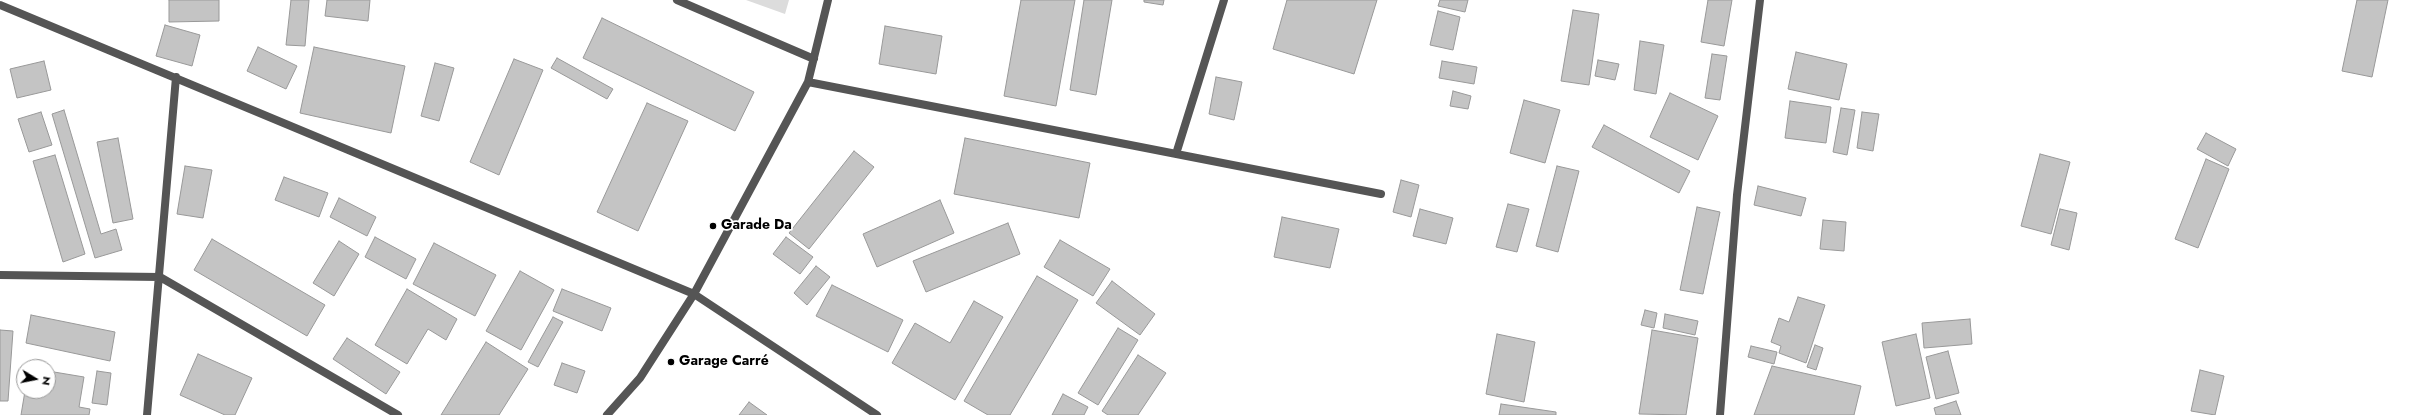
<!DOCTYPE html>
<meta charset="utf-8">
<style>
body{margin:0}
#map{position:relative;width:2431px;height:415px;overflow:hidden;background:#fff;font-family:Jost,sans-serif}
canvas{display:block}
.north{position:absolute;left:16px;top:359px;width:40px;height:40px;box-sizing:border-box;background:#fff;border:1px solid #999;border-radius:50%;rotate:100deg;font-size:11px;font-weight:700;line-height:16px;text-align:center;color:#000}
.north::after{content:'';display:block;margin:auto;width:14px;height:18px;background:#000;clip-path:polygon(50% 0,100% 100%,50% 72%,0 100%)}
</style>
<div id="map">
<canvas width="2431" height="415"></canvas>
<div class="north">N</div>
</div>
<script>
const context = document.querySelector('canvas').getContext('2d');
context.lineJoin = 'round';
function fillPath(path, color) {
  context.fillStyle = color;
  context.fill(path, 'evenodd');
}
function shape(rows) {
  const path = new Path2D();
  for (const r of rows) {
    path.moveTo(r[0], r[1]);
    for (let i = 2; i < r.length; i += 2) path.lineTo(r[i], r[i + 1]);
  }
  return path;
}
function trace(path, color, width, dash) {
  context.strokeStyle = color;
  context.lineWidth = width;
  context.lineCap = dash ? 'butt' : 'round';
  context.setLineDash(dash || []);
  context.stroke(path);
}
function drawText(font, color, halo, rows, align = 'center') {
  context.font = font + ' Jost,sans-serif';
  context.lineWidth = 3.5;
  context.setLineDash([]);
  context.textBaseline = 'middle';
  context.strokeStyle = halo;
  context.fillStyle = color;
  for (const [text, x, y, turn = 0] of rows) {
    context.save();
    context.translate(x, y);
    context.rotate((+turn || 0) * Math.PI / 180);
    context.textAlign = isNaN(turn) ? turn : align;
    if (halo) context.strokeText(text, 0, 0);
    context.fillText(text, 0, 0);
    context.restore();
  }
}
fillPath(shape([
 [746,0,789,0,785,14]
]), '#dcdcdc');
const building = shape([
 [169,0,219,0,219,21,169,22,169,0],
 [291,0,309,0,305,46,286,45,291,0],
 [327,0,370,0,368,21,325,16,327,0],
 [1021,0,1075,0,1056,106,1004,96,1021,0],
 [1084,0,1112,0,1096,95,1070,90,1084,0],
 [1144,0,1164,0,1163,5,1144,2,1144,0],
 [1287,0,1377,0,1354,74,1273,49,1287,0],
 [1440,0,1468,0,1465,12,1438,6,1440,0],
 [1708,0,1732,0,1724,46,1701,42,1708,0],
 [2357,0,2388,0,2372,77,2342,71,2357,0],
 [1573,10,1599,14,1589,85,1561,81,1573,10],
 [1438,11,1460,17,1453,50,1430,45,1438,11],
 [602,18,754,92,735,131,583,58,602,18],
 [165,25,200,35,192,66,156,56,165,25],
 [885,26,942,36,936,74,879,64,885,26],
 [1640,41,1664,45,1656,94,1634,90,1640,41],
 [258,47,297,66,286,89,247,71,258,47],
 [314,47,405,66,391,133,300,113,314,47],
 [1796,52,1847,64,1839,100,1788,89,1796,52],
 [1712,54,1727,56,1720,100,1705,98,1712,54],
 [557,58,613,89,607,99,551,68,557,58],
 [514,59,543,70,499,175,470,162,514,59],
 [1598,60,1619,64,1615,80,1595,76,1598,60],
 [44,61,51,90,17,98,10,69,44,61],
 [1442,61,1477,67,1474,84,1439,78,1442,61],
 [435,63,454,68,439,121,421,116,435,63],
 [1216,77,1242,82,1234,120,1209,114,1216,77],
 [1453,91,1471,96,1468,109,1450,106,1453,91],
 [1670,93,1718,116,1698,160,1650,137,1670,93],
 [1524,100,1560,110,1545,163,1510,153,1524,100],
 [1790,101,1831,107,1826,143,1785,138,1790,101],
 [647,103,688,121,638,231,597,212,647,103],
 [1841,108,1855,110,1847,155,1833,152,1841,108],
 [64,110,101,234,116,229,122,250,95,258,52,114,64,110],
 [41,112,52,145,29,152,18,119,41,112],
 [1862,112,1879,114,1873,151,1857,148,1862,112],
 [1604,125,1690,171,1679,193,1592,147,1604,125],
 [2206,133,2236,149,2228,166,2197,149,2206,133],
 [118,138,133,219,113,223,97,142,118,138],
 [965,138,1090,163,1079,218,954,194,965,138],
 [854,151,874,167,809,249,789,233,854,151],
 [2040,154,2070,162,2051,234,2021,226,2040,154],
 [55,155,85,254,63,262,33,161,55,155],
 [2206,159,2229,169,2198,248,2175,239,2206,159],
 [185,166,212,170,203,218,177,214,185,166],
 [1557,166,1579,171,1558,252,1536,246,1557,166],
 [284,177,328,193,319,217,275,200,284,177],
 [1401,180,1419,185,1411,217,1393,212,1401,180],
 [1758,186,1806,198,1801,216,1754,205,1758,186],
 [339,198,376,217,367,236,330,217,339,198],
 [940,200,954,233,877,267,863,234,940,200],
 [1508,204,1529,209,1517,252,1496,247,1508,204],
 [1697,207,1720,212,1703,294,1680,290,1697,207],
 [1420,209,1453,218,1446,244,1413,236,1420,209],
 [2060,209,2077,213,2069,250,2051,245,2060,209],
 [1282,217,1339,229,1330,268,1274,257,1282,217],
 [1823,220,1846,222,1844,251,1820,249,1823,220],
 [1008,223,1020,254,926,292,913,261,1008,223],
 [375,237,416,259,406,279,365,257,375,237],
 [786,237,813,257,800,274,773,254,786,237],
 [212,239,325,305,307,336,194,270,212,239],
 [1060,240,1110,269,1093,296,1044,267,1060,240],
 [339,241,359,254,334,296,313,283,339,241],
 [434,243,496,275,475,316,413,284,434,243],
 [816,266,830,277,807,305,794,293,816,266],
 [520,271,554,290,521,350,486,331,520,271],
 [1037,276,1078,300,1010,415,988,415,964,401,1037,276],
 [1112,281,1155,314,1140,335,1096,303,1112,281],
 [832,285,903,320,888,352,816,316,832,285],
 [407,289,457,319,446,340,428,329,407,364,375,345,407,289],
 [562,289,611,308,602,331,553,311,562,289],
 [1798,297,1825,305,1806,363,1779,353,1781,346,1771,342,1779,318,1789,322,1798,297],
 [974,301,1003,317,955,400,892,363,915,323,950,343,974,301],
 [1645,310,1657,313,1654,328,1641,325,1645,310],
 [1665,314,1698,321,1695,335,1663,328,1665,314],
 [31,315,115,332,110,361,26,343,31,315],
 [553,317,563,322,538,367,528,362,553,317],
 [1970,319,1972,344,1924,348,1922,323,1970,319],
 [1118,328,1138,340,1098,405,1078,393,1118,328],
 [0,330,13,331,8,401,0,401,0,330],
 [1652,330,1698,338,1686,415,1639,414,1652,330],
 [1497,334,1535,342,1524,402,1486,394,1497,334],
 [1916,334,1930,398,1896,406,1882,342,1916,334],
 [347,338,400,372,386,394,333,359,347,338],
 [486,342,528,369,499,415,441,415,486,342],
 [1815,345,1823,348,1816,370,1807,367,1815,345],
 [1751,346,1777,352,1774,364,1748,357,1751,346],
 [1948,351,1959,393,1936,399,1926,357,1948,351],
 [198,354,252,378,235,415,225,415,180,395,198,354],
 [1138,355,1166,373,1138,415,1108,415,1102,411,1138,355],
 [562,363,585,371,577,393,554,385,562,363],
 [1772,366,1861,386,1854,415,1754,415,1772,366],
 [2200,370,2224,376,2215,415,2191,411,2200,370],
 [48,371,84,377,79,407,90,409,89,415,21,415,25,391,48,391,48,371],
 [97,371,111,373,107,405,92,403,97,371],
 [1063,394,1088,407,1084,415,1052,415,1063,394],
 [1956,401,1961,415,1936,415,1934,408,1956,401],
 [749,402,767,415,739,415,749,402],
 [1501,404,1556,412,1556,415,1499,415,1501,404]
]);
fillPath(building, '#c4c4c4');
trace(building, '#999', 1);
trace(shape([
 [677,0,814,59],
 [0,5,694,294,877,415],
 [808,82,1381,194],
 [1176,154,1224,0],
 [0,275,160,277,398,415],
 [147,415,176,77],
 [607,415,640,378,694,294,808,82,828,0],
 [1720,415,1737,195,1760,0]
]), '#555', 8);
for (const [x, y, r, color] of [
 [713,226,4,"#000"],
 [671,362,4,"#000"]
]) {
  const dot = new Path2D();
  dot.arc(x, y, r, 0, 2 * Math.PI);
  context.fillStyle = color;
  context.fill(dot);
  trace(dot, '#fff', 1.5);
}
drawText('bold 14px', '#000', '#fff', [
 ["Garade Da",721,226],
 ["Garage Carré",679,362]
], 'left');
</script>
